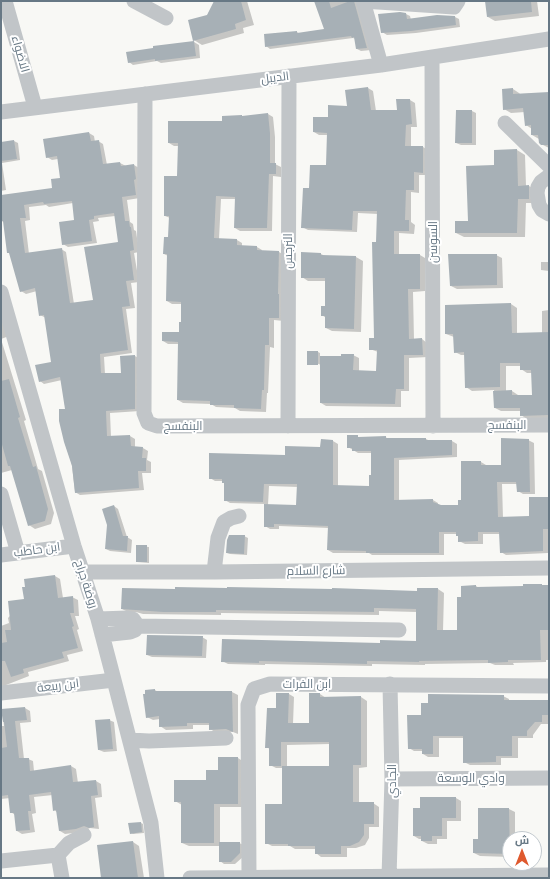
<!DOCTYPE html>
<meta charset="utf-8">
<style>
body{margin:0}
#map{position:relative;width:550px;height:879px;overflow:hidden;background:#f8f8f5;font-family:Montserrat,Cairo,sans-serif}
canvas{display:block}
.frame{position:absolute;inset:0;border:2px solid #677885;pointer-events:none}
.north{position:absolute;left:502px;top:831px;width:40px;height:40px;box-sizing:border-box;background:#fff;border:1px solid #c2c9ce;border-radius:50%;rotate:0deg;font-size:11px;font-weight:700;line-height:16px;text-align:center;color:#677885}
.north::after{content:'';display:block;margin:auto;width:14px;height:18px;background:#df592e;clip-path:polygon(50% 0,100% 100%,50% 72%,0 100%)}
</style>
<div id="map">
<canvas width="550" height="879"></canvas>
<div class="frame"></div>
<div class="north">ش</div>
</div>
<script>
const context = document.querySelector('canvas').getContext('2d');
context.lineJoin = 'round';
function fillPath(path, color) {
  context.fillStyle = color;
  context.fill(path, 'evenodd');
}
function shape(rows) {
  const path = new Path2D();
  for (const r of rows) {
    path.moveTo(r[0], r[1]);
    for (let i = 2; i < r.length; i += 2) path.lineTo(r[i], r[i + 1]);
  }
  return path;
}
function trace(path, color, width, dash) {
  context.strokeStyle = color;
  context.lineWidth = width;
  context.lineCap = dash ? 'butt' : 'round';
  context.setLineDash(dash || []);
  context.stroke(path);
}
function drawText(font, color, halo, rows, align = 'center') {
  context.font = font + ' Montserrat,Cairo,sans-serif';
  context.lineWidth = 4;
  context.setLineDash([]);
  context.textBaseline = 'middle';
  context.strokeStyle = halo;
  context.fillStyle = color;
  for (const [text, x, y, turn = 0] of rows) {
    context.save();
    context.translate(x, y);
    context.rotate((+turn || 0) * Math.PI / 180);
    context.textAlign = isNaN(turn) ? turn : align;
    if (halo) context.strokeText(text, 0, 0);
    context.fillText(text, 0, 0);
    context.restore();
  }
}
fillPath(shape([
 [215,1,247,1,254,25,243,28,244,33,202,45,194,40],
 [316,1,358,1,371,50,361,51,357,49,356,39,353,38,270,49,266,46,265,35,297,32,300,34,326,30],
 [487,1,537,1,539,16,495,21,488,17],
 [406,14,410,16,411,20,455,17,459,19,460,27,416,33,387,35,382,32],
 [194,42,199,45,200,58,161,63,157,61,133,65,129,62,155,49],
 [368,88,373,91,376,111,398,111,410,100,415,103,417,127,411,127,411,147,423,147,428,150,428,175,419,175,419,193,411,192,411,222,415,225,414,234,399,233,399,255,420,255,425,258,425,291,413,292,414,340,422,339,427,343,428,357,409,358,409,391,401,391,401,407,326,406,321,403,321,365,314,362,313,363,317,365,308,364,308,352,318,352,320,353,320,357,342,357,353,355,359,358,359,371,377,372,378,352,370,349,375,339,378,214,358,213,357,232,308,230,302,227,310,189,327,166,328,135,319,135,314,132,329,118,348,107],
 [513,89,519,93,520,94,549,93,549,148,541,144,539,139,532,135,532,129,526,125,525,112,511,113,504,109],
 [472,111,476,113,476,145,461,145,456,143],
 [268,114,273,117,275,137,275,164,281,167,281,177,273,176,272,231,240,231,235,228,236,199,221,199,219,239,237,240,242,243,242,247,257,247,262,250,262,251,279,252,284,255,284,321,274,320,274,348,270,347,268,393,267,393,266,412,240,411,235,408,216,407,211,404,183,403,178,400,179,344,168,344,163,341,180,333,181,323,182,304,172,304,167,301,168,256,164,254,169,238,170,218,165,216,178,177,179,146,174,146,169,143,242,116,244,117],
 [89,133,94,136,95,142,98,141,103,144,107,165,120,163,126,166,134,165,139,168,140,198,127,200,130,222,133,224,134,230,136,231,139,252,134,253,139,282,131,283,135,308,126,309,132,353,104,357,105,374,122,374,135,356,140,359,140,411,110,413,111,437,130,436,135,439,135,447,143,448,148,451,147,460,151,462,151,473,142,473,144,490,80,495,75,492,62,380,44,384,40,381,52,362,46,318,40,315,37,291,26,294,21,291,4,222,1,221,1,196,53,189,61,178,58,159,52,160,47,157,44,140],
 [73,203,75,221,63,244,68,247,97,243,93,222,99,221,98,218,115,216,120,243,94,301,74,304,66,252,61,249,29,254,25,221,30,220,29,207,46,205,49,207],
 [14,141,18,143,20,160,2,163,6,190,1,191,1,143],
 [517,150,525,155,526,186,529,186,537,191,537,203,526,203,525,237,464,237,456,233,469,222,495,166,495,151],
 [321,254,325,256,356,257,363,261,361,332,332,331,326,328,326,318,322,315,326,307,326,281,308,281,302,277],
 [496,255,502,258,503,288,457,289,451,286],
 [541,262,549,262,549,271,541,270],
 [511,304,517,308,517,334,542,334,542,311,549,310,549,418,527,419,521,415,521,411,501,411,495,408,494,390,472,391,466,387,465,355,461,355,455,352,454,337,446,334],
 [506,366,521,366,521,369,527,373,532,373,533,396,518,396,518,395,512,391,506,391],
 [1,318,9,336,1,339,26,420,24,421,38,469,42,471,54,513,51,524,35,529,29,525,12,470,1,473],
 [357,436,359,438,385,437,389,439,426,439,430,441,452,441,457,444,457,457,399,460,399,501,433,500,438,503,438,505,459,506,481,462,486,465,486,466,502,466,528,440,534,443,535,494,523,494,518,491,517,484,502,484,503,518,530,517,549,498,548,553,506,555,501,552,500,534,483,534,483,544,465,544,459,541,459,537,457,534,444,534,444,555,372,555,369,553,333,553,328,550,329,528,279,526,279,529,270,529,265,526,266,504,230,503,225,500,225,484,223,481,215,481,210,478,286,456,321,448,333,441,338,444,338,487,370,487,372,476,372,453,358,453,348,447],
 [269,486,298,487,297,506,268,505],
 [114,506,118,509,127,537,132,540,131,553,110,551,106,549],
 [244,536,248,538,247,555,230,554,227,553],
 [137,546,149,547,149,563,137,562],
 [55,576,60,579,63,598,72,597,78,600,79,616,75,616,79,629,77,630,83,651,67,655,69,661,28,672,29,676,1,687,1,626,9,623,8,618,25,600],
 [524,585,542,585,549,586,549,660,546,660,546,662,513,663,514,665,495,665,490,663,425,664,425,665,372,664,372,666,265,664,265,665,228,664,222,661,381,644,417,642,417,612,379,611,379,615,221,613,221,615,143,614,136,612,128,612,122,609,418,592,438,589,444,593,443,631,458,631,462,598,462,587,476,586,479,588,524,587],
 [202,637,207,640,206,658,152,657,147,655],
 [155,690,158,692,232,692,238,695,238,734,233,732,215,732,210,729,210,725,193,725,193,729,166,730,160,726,160,719,153,720,147,717],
 [289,694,294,697,293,724,310,724,310,694,320,694,326,698,361,697,367,701,367,767,359,768,359,803,373,803,379,807,379,827,369,827,369,838,365,845,356,848,347,848,347,857,321,857,316,853,316,849,295,849,290,846,272,846,266,843,283,805,283,768,276,768,270,765,270,749,266,747,277,708],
 [330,744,330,767,287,767,287,745],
 [503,696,509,699,509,701,549,701,549,724,541,724,533,735,533,738,518,738,518,758,501,758,501,765,470,765,464,762,464,738,439,738,439,757,428,757,423,754,423,751,414,751,409,748,422,716],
 [25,708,30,711,31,722,20,723,24,759,28,759,33,761,34,771,71,766,76,769,78,783,96,781,101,784,102,797,95,798,99,829,90,828,81,832,65,834,60,831,57,812,54,810,53,795,34,797,36,813,32,814,35,832,22,834,17,831,15,815,11,812,10,798,1,799,1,726,4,726,2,710],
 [109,720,114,722,117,751,104,752,99,750],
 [238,758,244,762,244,807,220,807,220,843,239,843,244,845,244,856,235,864,224,864,220,861,220,846,189,846,182,843,182,805,175,801,207,781,219,771],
 [456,798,461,801,461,821,447,821,447,839,437,839,437,844,428,844,422,841,422,839,419,839,414,836,421,809],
 [509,809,515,812,515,839,510,839,510,857,480,856,474,853,479,840],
 [141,823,143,824,144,833,133,834,131,833],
 [133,842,139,846,144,878,102,878]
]), '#0003');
fillPath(shape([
 [214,1,241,1,246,20,235,24,236,29,193,41,188,20,207,15],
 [314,1,329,1,331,8,350,1,354,1,367,48,356,49,354,37,352,38,351,36,265,47,264,34,297,31,297,33,324,29],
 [485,1,531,1,532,12,487,17],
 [400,12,406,13,407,19,437,15,455,16,456,25,411,31,381,33,378,14],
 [194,41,196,56,155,61,155,59,128,63,126,52,153,48,153,46],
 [368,87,371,110,397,110,396,99,410,99,412,124,406,125,405,146,423,146,423,173,414,172,414,190,406,190,405,220,409,220,409,231,394,231,394,254,420,254,420,289,408,289,409,339,422,338,423,355,404,355,404,389,396,389,395,404,320,403,320,356,341,356,341,354,354,354,353,370,376,371,377,350,369,350,369,338,374,338,372,242,376,242,377,211,353,211,352,230,301,228,303,188,309,188,310,165,326,165,327,133,313,132,313,117,328,117,328,105,347,106,345,90],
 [513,88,513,94,549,92,549,145,541,145,539,143,538,135,531,135,531,125,525,126,523,108,503,110,502,89],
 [456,110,472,110,472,143,455,143],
 [268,113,270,133,270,163,276,163,276,174,269,174,267,228,234,228,235,197,216,196,214,238,237,239,237,245,257,246,257,250,279,251,278,294,279,294,279,318,269,318,269,345,265,345,264,390,262,390,261,409,234,408,234,405,210,405,210,401,177,400,178,342,162,341,162,332,179,332,179,322,181,322,181,302,166,301,167,254,163,254,164,237,168,237,169,216,164,216,164,176,177,176,178,143,168,143,168,121,222,121,222,116,242,115,242,116],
 [89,132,91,141,99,140,103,164,120,162,121,166,134,164,136,179,134,180,136,195,122,197,125,221,129,221,130,227,131,227,134,250,130,251,134,280,126,281,130,306,122,307,128,350,100,354,101,373,121,373,120,356,135,355,135,409,106,411,107,436,130,435,131,446,143,447,142,458,146,458,146,471,138,471,139,488,75,493,72,466,64,442,59,421,59,409,65,409,60,377,39,382,35,365,51,362,44,315,39,316,35,288,20,292,9,253,7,253,3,221,1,221,1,195,52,188,51,179,60,178,57,156,46,158,43,139],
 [72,201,74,220,59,222,62,245,92,241,89,220,94,219,94,216,114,213,118,242,84,247,93,300,70,303,62,248,25,253,20,218,26,218,24,205,43,202,44,204],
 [14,140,17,159,1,161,1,142],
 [517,149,518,186,529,185,529,199,518,199,517,233,455,233,455,221,468,221,466,166,494,165,494,150],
 [301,252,321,253,321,255,356,256,354,329,325,328,325,316,321,316,321,306,325,306,325,278,301,278],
 [448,254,497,254,497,285,450,286],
 [511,303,512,333,549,332,549,415,520,416,520,408,494,408,493,391,512,390,512,395,532,395,531,370,520,370,520,363,500,363,500,387,465,388,464,352,454,353,453,334,445,334,445,305],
 [307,351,318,351,318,365,307,365],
 [9,379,20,417,18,418,33,467,36,466,48,509,45,521,28,526,10,466,8,466,1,441,1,381],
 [347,435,358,435,358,437,386,436,386,438,426,438,426,440,452,440,452,455,394,458,394,500,433,499,433,502,441,505,458,505,458,500,461,500,461,461,481,461,481,465,501,465,501,438,529,439,530,492,517,492,516,482,497,482,498,517,529,516,529,497,549,497,549,529,543,529,543,551,500,553,499,532,478,532,478,541,458,542,458,536,456,536,456,532,439,532,439,553,366,553,366,551,327,550,328,526,274,524,274,527,264,527,264,504,296,505,297,484,264,484,263,502,224,501,224,483,222,483,222,479,209,479,209,453,285,455,285,446,320,447,321,439,333,440,333,485,369,486,369,475,371,475,371,451,352,451,352,448,347,448],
 [114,505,123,536,128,536,127,551,105,549,107,525,102,509],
 [229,535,245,535,244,554,226,553,227,540],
 [136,545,147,545,147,562,136,562],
 [55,575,58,598,73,596,74,613,70,613,74,626,72,627,78,648,62,652,64,658,23,669,24,673,11,677,5,661,1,661,1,643,7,642,5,630,11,630,8,601,24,599,22,587,25,587,24,579],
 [523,584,542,584,542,585,549,585,549,630,540,630,541,660,508,660,508,662,488,663,488,660,419,661,419,662,367,661,367,664,259,661,259,663,221,662,222,639,380,643,380,640,416,641,416,609,374,608,374,612,216,610,216,612,163,612,121,609,122,588,175,589,175,587,227,588,227,587,332,589,332,588,417,591,417,588,438,588,437,630,457,630,457,597,461,597,461,586,476,585,476,587,523,586],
 [147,635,203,636,202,656,146,655],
 [155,689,155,691,232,691,233,732,226,729,209,730,209,723,187,723,187,726,159,727,159,716,146,718,143,694,145,694,145,690],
 [276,693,289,693,288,723,309,723,309,693,320,693,320,697,361,696,361,765,353,765,353,802,374,802,374,824,364,824,364,835,359,842,350,846,341,846,341,854,315,854,315,846,288,846,288,844,265,844,265,804,282,804,282,766,329,766,329,742,281,742,281,766,269,766,269,748,265,748,267,708,276,708],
 [428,694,504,695,504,700,549,700,549,715,542,715,542,722,535,722,527,731,527,736,512,736,512,756,496,756,496,762,463,763,463,736,433,736,433,754,422,754,422,749,408,749,407,715,421,715,421,703,428,703],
 [25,707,27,720,15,721,19,758,29,758,30,771,71,765,73,782,96,780,98,795,91,796,94,827,89,828,84,826,76,829,59,831,56,810,53,811,51,792,29,795,31,811,28,811,30,830,16,831,14,813,10,813,8,795,1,796,1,748,7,747,4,722,3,722,1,709],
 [110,719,113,749,98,750,95,720],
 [218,757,238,757,238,804,214,804,214,843,181,843,181,802,174,802,174,780,206,780,206,770,218,770],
 [420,797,456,797,456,818,442,818,442,836,432,836,432,841,421,841,421,836,413,836,413,808,420,808],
 [478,808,509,808,510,854,473,853,473,839,478,839],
 [141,822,142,832,130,834,128,823],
 [133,841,138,878,101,878,97,845],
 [219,842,240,842,240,853,231,862,219,862]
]), '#a7b0b6');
trace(shape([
 [5,1,35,107],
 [134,1,166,18],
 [432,57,433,426],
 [381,65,363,1,454,7,458,1],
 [145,94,144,413,148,423,157,426,549,425],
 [1,112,381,65,549,39],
 [505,123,549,166],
 [549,176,541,182,538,187,537,193,539,205,542,210,549,214],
 [1,292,74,546,98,619,114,680,151,823,157,878],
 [288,426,289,76],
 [1,494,18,553],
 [1,555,74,546],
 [83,572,214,572,549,568],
 [214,572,218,538,224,522,231,518,239,516],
 [98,619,128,618,133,619,138,626],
 [102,635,130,632,135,630,138,626,399,630],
 [1,693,114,680],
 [130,740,149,741,226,738],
 [392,779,549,778],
 [1,861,58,855],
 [249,877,248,705,254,689,270,684,549,686],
 [389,877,392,779,390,684],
 [62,878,58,855,69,843,84,835],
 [190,878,549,875]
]), '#c1c5c8', 15);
drawText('12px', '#677885', '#fff', [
 ["الاضواء",20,54,74],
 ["الديبل",275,78,-7],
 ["السوسن",433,242,-90],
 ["النرجس",288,251,-90],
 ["البنفسج",507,425],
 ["البنفسج",183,426],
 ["ابن حاطب",37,550,-8],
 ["شارع السلام",316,571,-1],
 ["روضة جراح",86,584,72],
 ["ابن الفرات",307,684],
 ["ابن ربيعة",58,686,-7],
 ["وادي الوسعة",471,778],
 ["الجادي",392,781,-90]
]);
</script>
